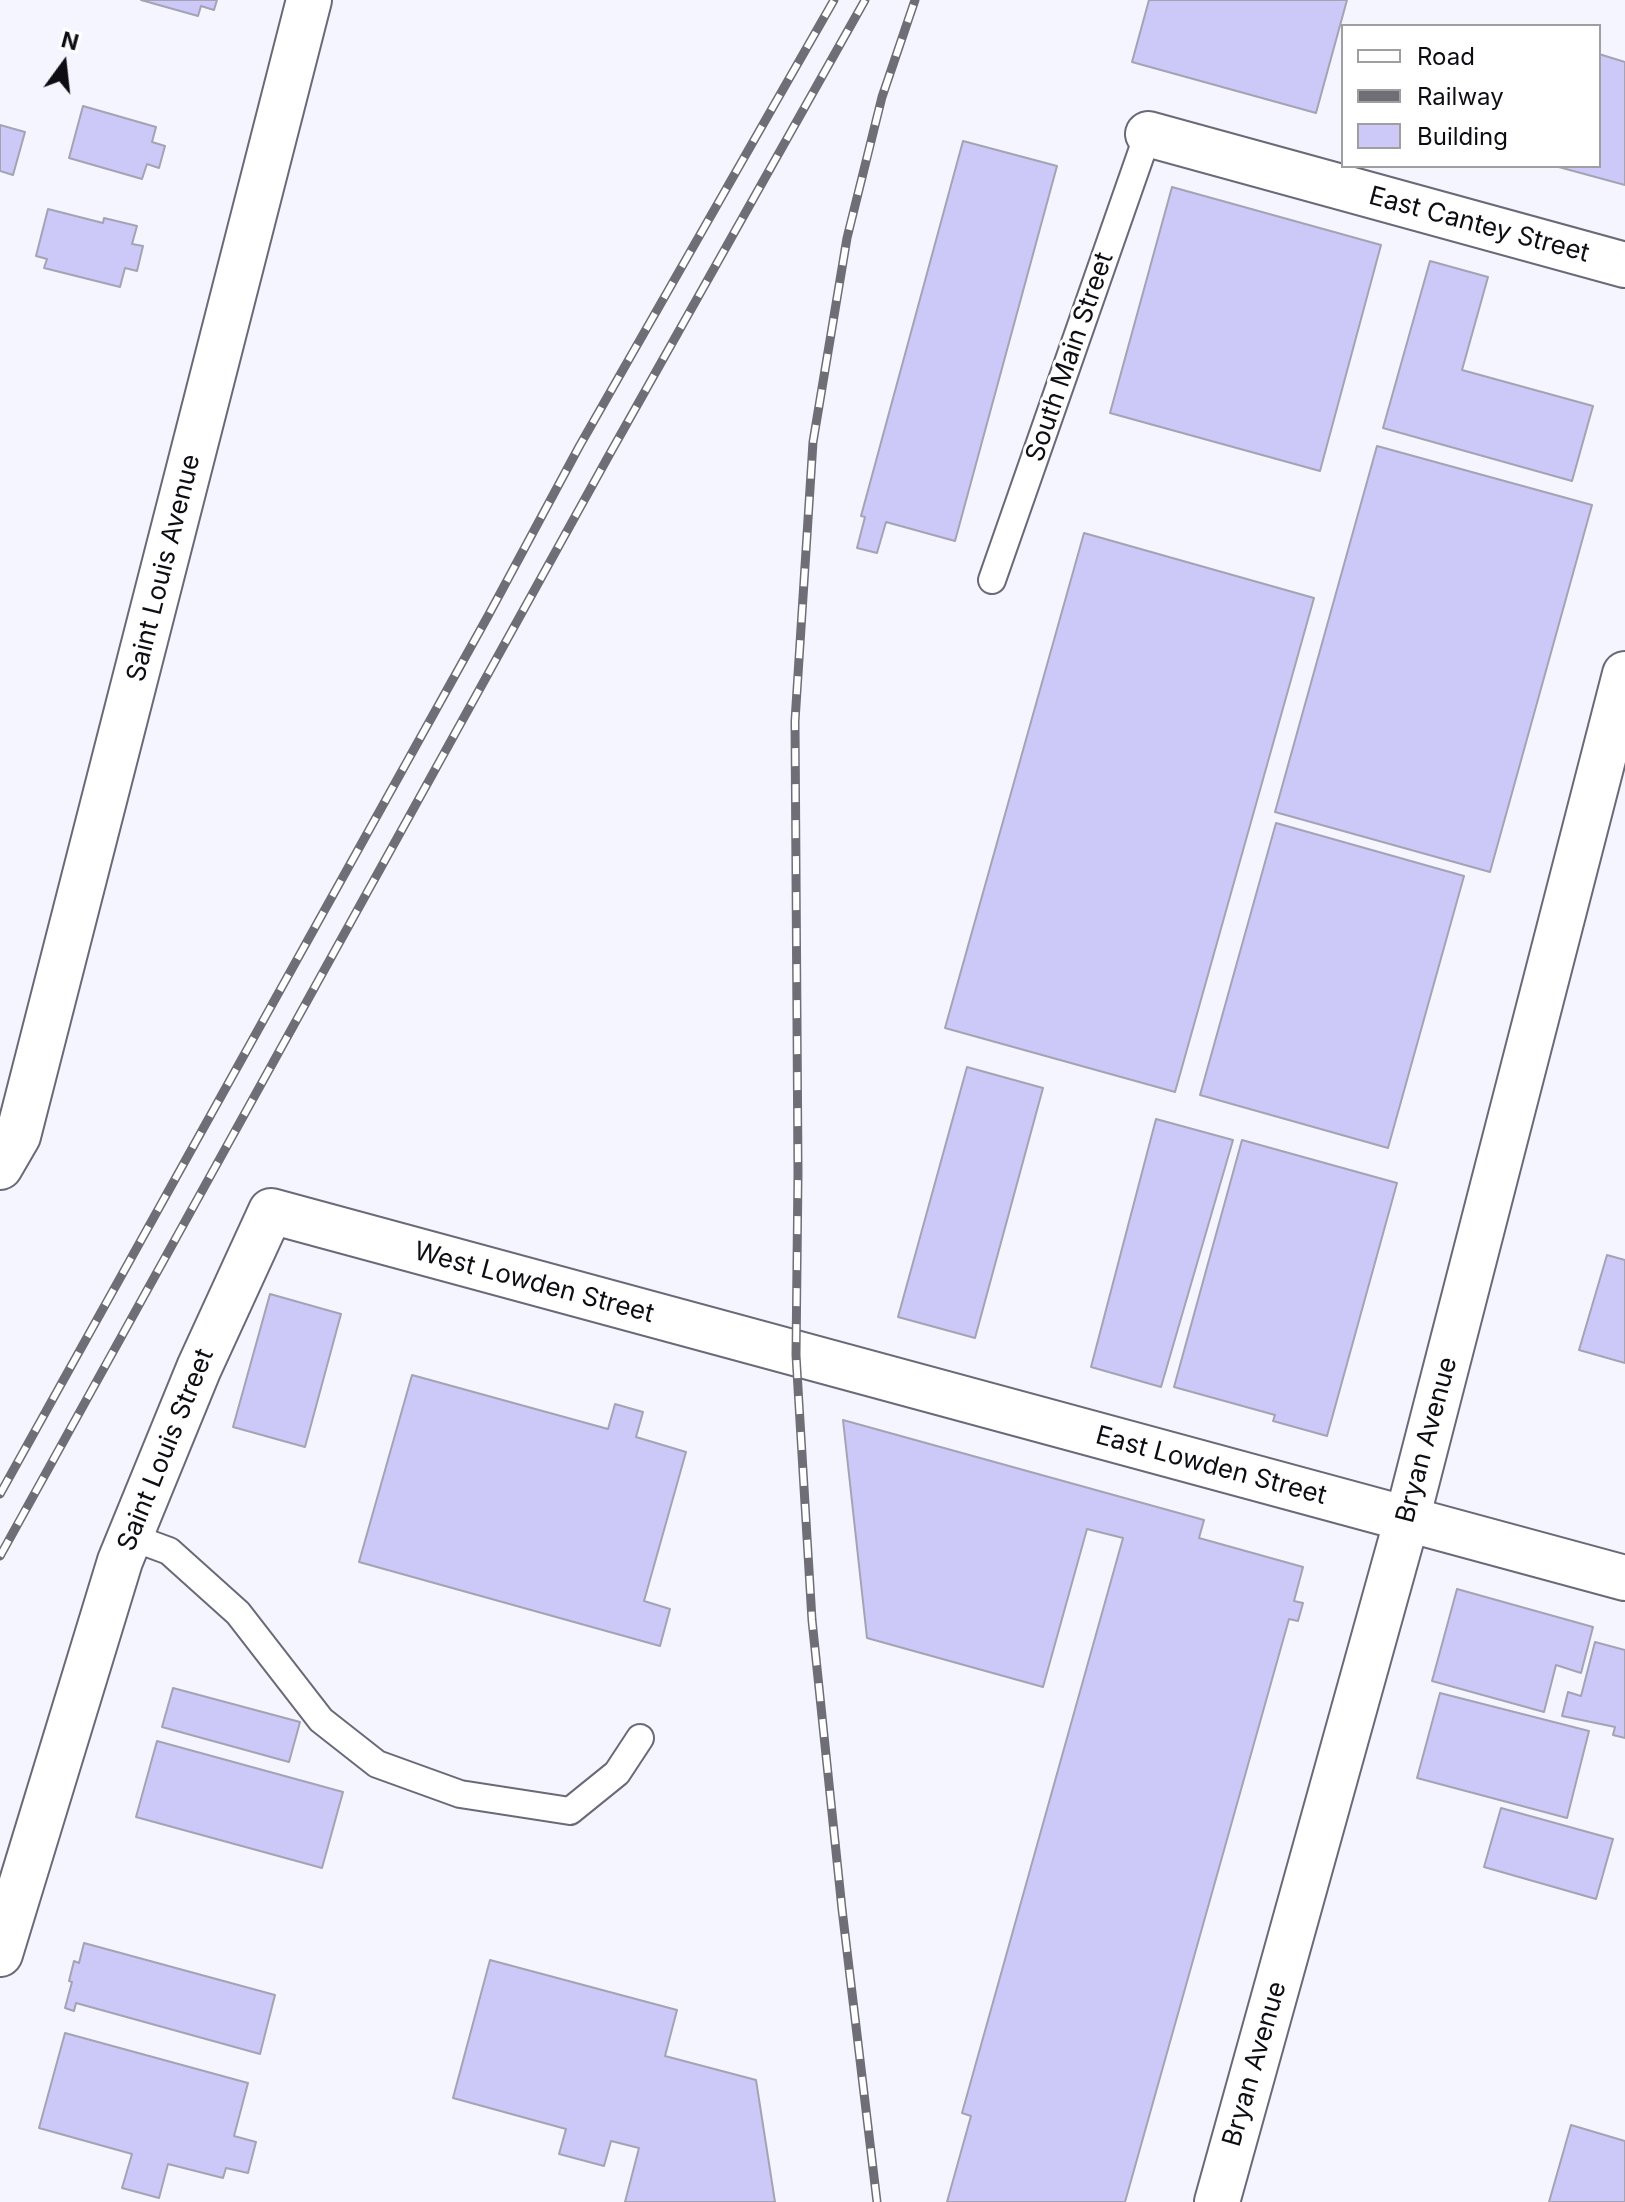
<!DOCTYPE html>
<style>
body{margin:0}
#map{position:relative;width:1625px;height:2202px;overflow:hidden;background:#f5f5ff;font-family:Inter,sans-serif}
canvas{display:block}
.legend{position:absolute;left:1341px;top:24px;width:260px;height:144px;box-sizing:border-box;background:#fff;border:2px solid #9f9ea1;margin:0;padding:10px 14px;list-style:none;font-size:24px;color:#0e0d13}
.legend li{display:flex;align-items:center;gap:16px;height:40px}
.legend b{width:40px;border:2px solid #9f9ea1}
.north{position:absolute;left:24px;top:24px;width:80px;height:80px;-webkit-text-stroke:6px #fff;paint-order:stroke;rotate:15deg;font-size:22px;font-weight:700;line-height:32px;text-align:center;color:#0e0d13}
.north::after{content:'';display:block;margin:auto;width:28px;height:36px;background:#0e0d13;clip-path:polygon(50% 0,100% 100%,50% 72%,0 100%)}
</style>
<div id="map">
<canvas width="1625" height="2202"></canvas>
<ul class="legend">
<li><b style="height:10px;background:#fff"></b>Road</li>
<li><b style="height:10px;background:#6f6e76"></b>Railway</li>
<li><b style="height:22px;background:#ccc9f8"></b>Building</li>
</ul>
<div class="north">N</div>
</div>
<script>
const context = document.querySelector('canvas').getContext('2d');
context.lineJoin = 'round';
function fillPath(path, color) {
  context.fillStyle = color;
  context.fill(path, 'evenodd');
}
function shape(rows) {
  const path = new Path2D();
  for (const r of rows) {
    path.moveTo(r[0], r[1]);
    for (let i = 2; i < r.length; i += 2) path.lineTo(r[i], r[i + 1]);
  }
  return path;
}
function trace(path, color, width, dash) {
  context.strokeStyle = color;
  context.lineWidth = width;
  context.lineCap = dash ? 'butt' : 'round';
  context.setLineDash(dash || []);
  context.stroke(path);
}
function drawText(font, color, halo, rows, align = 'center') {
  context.font = font + ' Inter,sans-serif';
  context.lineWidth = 6;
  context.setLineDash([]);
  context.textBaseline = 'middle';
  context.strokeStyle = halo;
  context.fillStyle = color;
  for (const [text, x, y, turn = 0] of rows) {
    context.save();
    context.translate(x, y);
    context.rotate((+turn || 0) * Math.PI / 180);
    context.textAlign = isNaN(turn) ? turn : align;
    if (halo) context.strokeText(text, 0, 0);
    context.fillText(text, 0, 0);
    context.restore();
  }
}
const building = shape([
 [141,0,217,0,214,10,201,6,198,16,141,0],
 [1149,0,1347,0,1316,113,1132,62,1149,0],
 [1599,54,1625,62,1625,185,1555,166,1599,166,1599,54],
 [83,106,156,127,152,142,165,146,159,168,147,164,142,179,69,158,83,106],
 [0,125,25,132,13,175,0,171,0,125],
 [963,141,1057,166,955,541,886,522,877,553,857,548,865,517,861,516,963,141],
 [1172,187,1381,245,1320,471,1110,413,1172,187],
 [48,209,103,223,104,218,137,226,132,244,143,246,137,271,125,268,120,287,44,268,47,259,36,256,48,209],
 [1430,261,1488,277,1462,370,1593,406,1572,481,1383,428,1430,261],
 [1377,446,1592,505,1490,872,1275,812,1377,446],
 [1084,533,1314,598,1175,1092,945,1028,1084,533],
 [1276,823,1464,876,1388,1148,1200,1095,1276,823],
 [967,1067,1043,1088,975,1338,898,1317,967,1067],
 [1156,1119,1233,1140,1161,1387,1091,1367,1156,1119],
 [1242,1140,1397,1183,1327,1436,1273,1421,1275,1415,1174,1387,1242,1140],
 [1607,1255,1625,1260,1625,1363,1579,1350,1607,1255],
 [270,1294,341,1314,305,1447,233,1427,270,1294],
 [412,1375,608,1429,615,1404,643,1412,636,1437,686,1452,644,1601,670,1609,660,1646,359,1562,412,1375],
 [843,1420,1204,1520,1199,1538,1303,1567,1294,1601,1303,1603,1298,1621,1289,1619,1125,2202,947,2202,971,2116,962,2113,1123,1538,1087,1529,1043,1687,867,1638,843,1420],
 [1457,1589,1593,1627,1581,1673,1556,1665,1544,1712,1432,1681,1457,1589],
 [1595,1642,1625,1650,1625,1738,1613,1735,1615,1727,1562,1716,1568,1692,1581,1696,1595,1642],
 [173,1688,300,1722,289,1762,162,1727,173,1688],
 [1440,1693,1589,1731,1567,1818,1417,1778,1440,1693],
 [157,1741,343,1792,322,1868,136,1817,157,1741],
 [1501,1808,1613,1839,1596,1899,1484,1867,1501,1808],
 [84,1943,275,1995,260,2054,76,2003,74,2011,65,2008,72,1982,69,1981,74,1961,79,1963,84,1943],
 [490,1960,677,2010,665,2056,756,2080,775,2202,625,2202,639,2148,611,2141,604,2166,559,2154,566,2129,453,2098,490,1960],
 [65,2033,248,2083,234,2136,256,2142,248,2173,226,2168,223,2178,168,2164,159,2198,122,2188,132,2154,39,2128,65,2033],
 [1571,2125,1625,2141,1625,2202,1549,2202,1571,2125]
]);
fillPath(building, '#ccc9f8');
trace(building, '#a3a3b3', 2);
const lane = shape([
 [992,580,1148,134],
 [131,1537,169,1551,238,1613,321,1720,377,1764,460,1794,570,1811,617,1773,640,1738]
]);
const street = shape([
 [1148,134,1625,265],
 [0,1167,18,1136,309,0],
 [0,1954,120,1561,199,1368,271,1211,1625,1578],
 [1217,2202,1407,1519,1625,674]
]);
trace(lane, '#6a6978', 30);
trace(street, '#6a6978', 48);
trace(lane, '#fff', 26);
trace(street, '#fff', 44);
const rail = shape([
 [0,1494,488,616,580,445,834,0],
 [0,1556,608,457,865,0],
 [877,2202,842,1909,812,1620,796,1355,798,1173,795,721,813,442,847,238,882,97,915,0]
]);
trace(rail, '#6f6e76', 9);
trace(rail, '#fff', 6, [18]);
drawText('26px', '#0e0d13', '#fff', [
 ["East Cantey Street",1479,225,15],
 ["South Main Street",1070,357,-71],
 ["Saint Louis Avenue",164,568,-76],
 ["West Lowden Street",534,1283,15],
 ["Bryan Avenue",1427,1440,-75],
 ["Saint Louis Street",166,1450,-68],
 ["East Lowden Street",1211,1466,15],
 ["Bryan Avenue",1255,2064,-74]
]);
</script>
